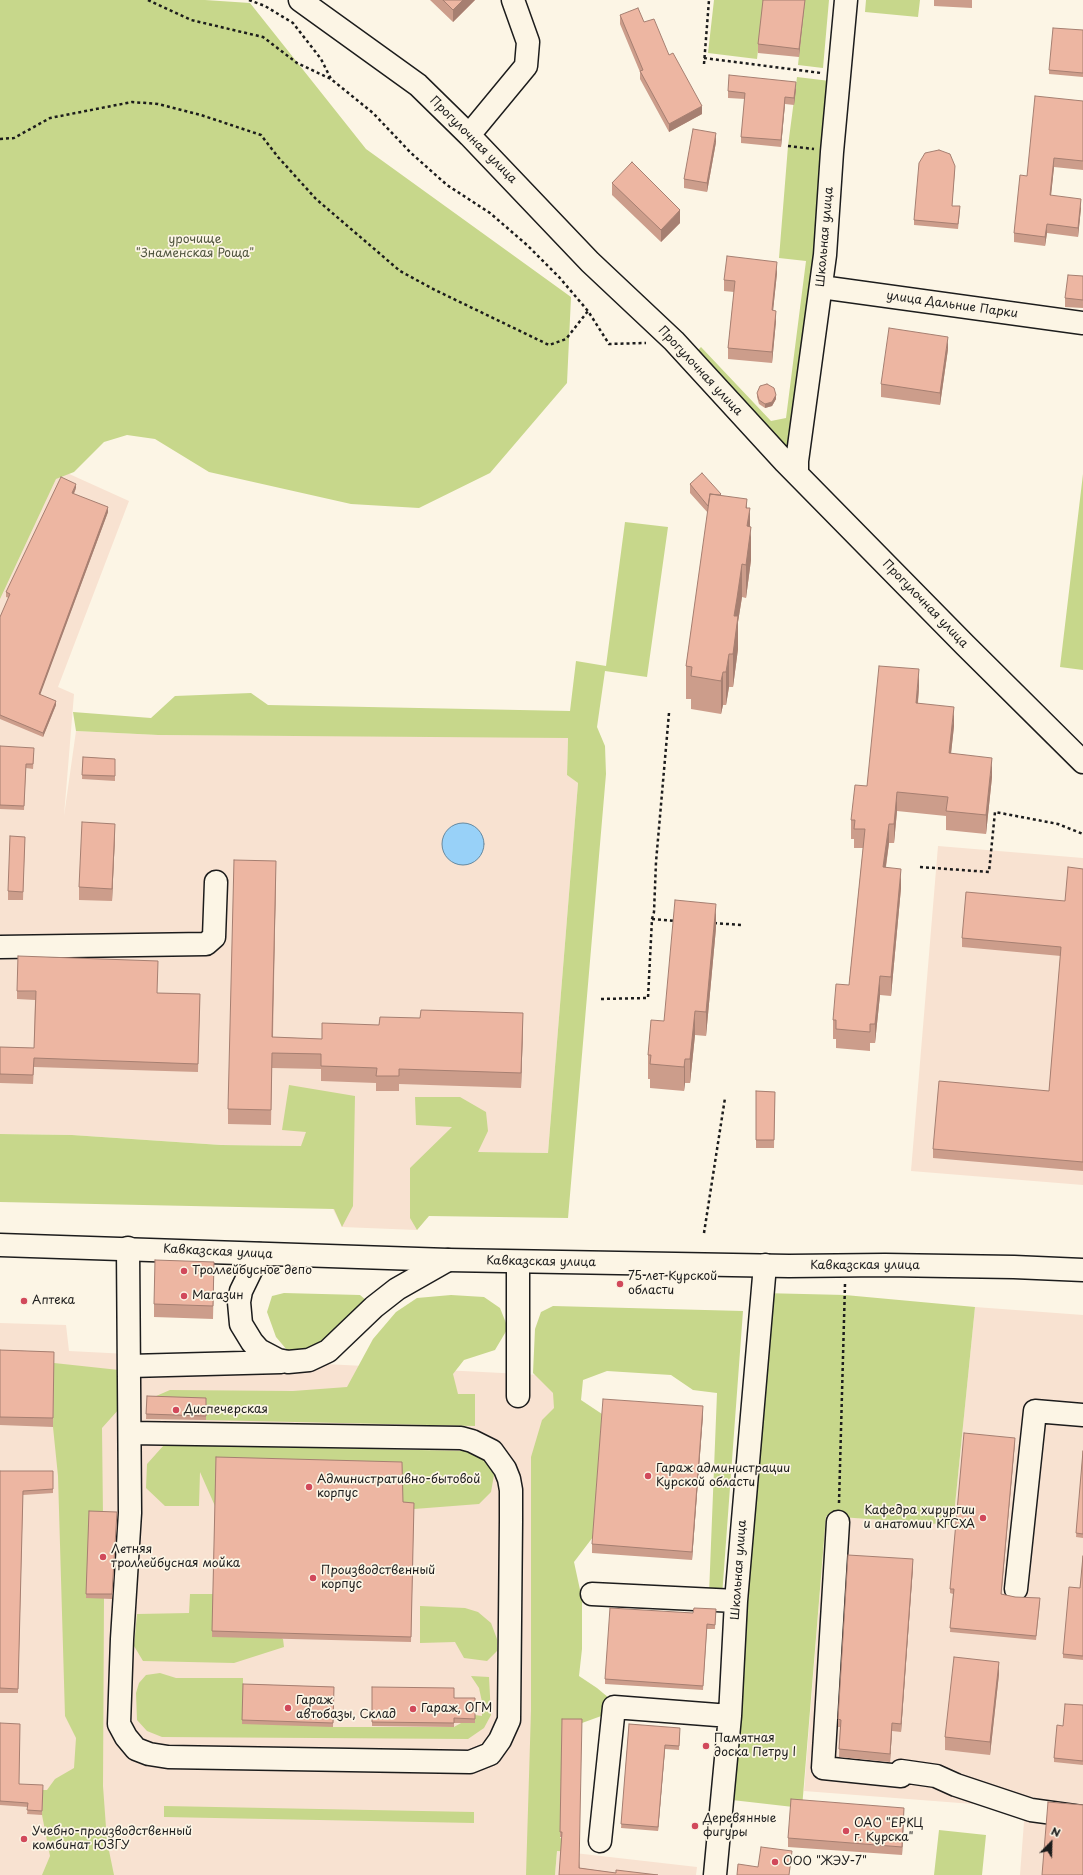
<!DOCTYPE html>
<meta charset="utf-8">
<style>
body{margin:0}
#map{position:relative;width:1083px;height:1875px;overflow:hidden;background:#fcf5e5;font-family:"Playpen Sans",sans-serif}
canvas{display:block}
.north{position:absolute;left:1031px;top:1823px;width:40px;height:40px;-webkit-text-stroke:3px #fcf5e5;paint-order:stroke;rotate:23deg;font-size:11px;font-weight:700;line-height:16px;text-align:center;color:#1c1c1c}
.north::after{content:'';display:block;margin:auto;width:14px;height:18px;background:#1c1c1c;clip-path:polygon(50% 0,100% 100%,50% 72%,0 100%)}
</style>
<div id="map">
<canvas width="1083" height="1875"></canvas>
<div class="north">N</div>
</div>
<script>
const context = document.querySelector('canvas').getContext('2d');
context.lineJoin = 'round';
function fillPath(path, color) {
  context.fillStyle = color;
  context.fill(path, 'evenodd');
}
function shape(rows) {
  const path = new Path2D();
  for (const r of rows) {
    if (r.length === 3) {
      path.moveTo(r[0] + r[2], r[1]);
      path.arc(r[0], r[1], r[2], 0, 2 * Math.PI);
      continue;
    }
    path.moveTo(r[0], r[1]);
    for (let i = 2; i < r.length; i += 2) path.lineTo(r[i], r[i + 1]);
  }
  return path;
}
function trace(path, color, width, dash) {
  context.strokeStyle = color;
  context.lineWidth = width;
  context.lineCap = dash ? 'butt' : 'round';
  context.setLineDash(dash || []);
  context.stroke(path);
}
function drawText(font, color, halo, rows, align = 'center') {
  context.font = font + ' "Playpen Sans",sans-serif';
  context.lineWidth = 3.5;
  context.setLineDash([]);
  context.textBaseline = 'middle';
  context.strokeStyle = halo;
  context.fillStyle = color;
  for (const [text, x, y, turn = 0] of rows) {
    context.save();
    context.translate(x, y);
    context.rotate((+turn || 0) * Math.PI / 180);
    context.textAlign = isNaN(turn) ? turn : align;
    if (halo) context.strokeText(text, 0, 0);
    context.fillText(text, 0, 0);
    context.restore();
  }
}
fillPath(shape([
 [56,468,129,501,58,687,74,694,64,816,76,731,158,735,568,737,567,775,578,783,548,1153,478,1152,417,1230,342,1227,301,1146,221,1145,72,1135,0,1134,0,587],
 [938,846,1083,858,1083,1185,911,1171],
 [975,1307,1083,1315,1083,1875,1020,1875,1025,1808,804,1791,826,1516,953,1524],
 [0,1323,66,1325,69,1351,561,1376,546,1875,0,1875],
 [557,1851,697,1867,696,1875,555,1875]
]), '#f8e2d1');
fillPath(shape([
 [0,0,205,0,250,3,366,149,571,297,567,383,490,473,419,508,351,504,209,472,155,439,127,435,104,442,74,472,56,479,0,599],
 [714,0,764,0,757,59,708,53],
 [805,0,829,0,823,68,798,65],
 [866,0,920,0,918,17,865,12],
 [797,77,838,82,797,461,686,363,701,347,771,421,786,418,806,261,779,258,788,146],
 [1083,474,1083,670,1060,667],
 [625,522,668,527,647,677,605,671,597,727,605,746,606,774,568,1218,429,1216,417,1230,410,1218,410,1168,452,1127,416,1125,415,1097,460,1097,486,1112,488,1131,478,1152,548,1153,578,783,567,775,568,738,158,735,76,731,73,712,151,718,175,696,251,693,268,705,570,711,576,661,606,666],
 [289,1085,355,1096,353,1206,342,1227,334,1209,0,1202,0,1134,72,1135,221,1145,301,1146,306,1132,282,1130],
 [284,1293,360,1295,367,1301,358,1325,298,1354,287,1350,276,1337,267,1312,272,1296],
 [762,1293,845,1295,975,1307,953,1525,826,1516,802,1808,732,1800],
 [451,1295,484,1297,500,1308,508,1328,495,1350,464,1360,453,1374,458,1394,475,1394,475,1426,206,1420,206,1402,147,1400,170,1390,293,1391,347,1387,373,1339,396,1312,417,1298],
 [553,1306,743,1311,722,1596,709,1594,717,1393,693,1390,671,1375,607,1371,583,1380,581,1400,602,1414,593,1537,574,1562,582,1599,582,1649,579,1676,597,1688,609,1698,604,1715,582,1723,562,1723,560,1837,569,1852,557,1851,555,1875,526,1875,531,1710,531,1457,542,1420,554,1408,553,1393,533,1373,535,1329,541,1312],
 [54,1363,119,1370,119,1409,102,1428,103,1516,86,1598,104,1598,103,1786,107,1841,114,1875,42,1875,50,1856,42,1815,43,1790,47,1790,55,1779,74,1768,76,1738,65,1716,58,1476,53,1427],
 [164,1445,470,1451,489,1462,494,1475,491,1492,479,1504,414,1509,215,1506,200,1472,199,1506,165,1506,146,1488,147,1464],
 [190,1594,213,1594,283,1639,284,1647,234,1663,143,1661,134,1646,137,1614,189,1613],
 [420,1606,465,1608,478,1612,491,1623,497,1639,497,1651,487,1661,464,1658,455,1642,420,1643],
 [160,1673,176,1678,243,1678,243,1688,333,1727,454,1727,475,1715,482,1716,482,1702,479,1688,471,1676,489,1677,491,1715,484,1728,468,1739,162,1737,147,1731,137,1720,136,1693,139,1683,146,1675],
 [164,1806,474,1812,474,1823,164,1817],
 [939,1830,986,1835,982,1875,934,1875]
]), '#c7d78b');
const water = shape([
 [463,844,21]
]);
fillPath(water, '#98d1f8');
trace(water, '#6689a0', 1);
const minor = shape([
 [300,0,418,85,469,135,590,262,674,341,785,462,965,645,1083,762],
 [469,135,526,66,528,42,513,0],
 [821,287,1083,323],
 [797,474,797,461,825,255,832,152,846,0],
 [0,947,206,944,214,937,216,882],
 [128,1248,130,1513,122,1639,119,1724,126,1737,136,1749,149,1754,168,1757,470,1762,490,1754,500,1740,509,1720,511,1521,511,1490,509,1479,505,1469,492,1451,472,1441,461,1438,130,1433],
 [259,1254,241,1291,239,1302,241,1324,252,1342,259,1350,278,1360,288,1362,309,1360,328,1351,374,1307,397,1289,448,1260],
 [518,1262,518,1396],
 [130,1366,281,1362],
 [838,1522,823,1768,901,1776,901,1771,936,1776,956,1785,1031,1810,1083,1817],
 [1016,1589,1035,1411,1083,1415],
 [592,1594,736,1601],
 [600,1841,614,1707,730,1716],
 [715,1875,730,1716,736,1601,765,1265]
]);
const major = shape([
 [0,1245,448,1260,789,1266,885,1265,1014,1267,1083,1270]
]);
trace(minor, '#1c1c1c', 25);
trace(major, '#1c1c1c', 25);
trace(shape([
 [148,0,191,20,263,37,297,63,331,79],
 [249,0,265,6,293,23,321,59,331,79,373,113,411,153,447,185,490,213,527,245,559,277,588,311,609,344,646,343],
 [704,58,821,73],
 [704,64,709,0],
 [0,139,14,138,50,118,132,102,158,104,201,115,261,135,278,157,316,199,400,271,435,290,549,345,566,339,588,311],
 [788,146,814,149],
 [920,867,989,872,995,812,1058,824,1083,834],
 [652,919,675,921],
 [714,923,741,925],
 [601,999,648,998,652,919,654,912,656,862,669,713],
 [704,1233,725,1098],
 [839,1503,845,1284]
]), '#1c1c1c', 2.5, [3, 3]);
trace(minor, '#fcf5e5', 22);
trace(major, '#fcf5e5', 22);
fillPath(shape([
 [430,0,475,0,453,22],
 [805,0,799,57,758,53,758,44],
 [934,0,972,0,972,8,934,6],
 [620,15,644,22,669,55,702,114,669,132,640,79,640,72,620,24],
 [1083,30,1083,77,1049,74,1049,70],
 [796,89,794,105,785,104,781,147,741,143,741,137,745,99,728,98,728,91],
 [1083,101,1083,170,1054,167,1051,196,1081,208,1078,237,1047,233,1045,246,1014,242,1014,233,1027,176],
 [716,142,707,192,684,188,684,179],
 [955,170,952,206,960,211,958,229,914,225,914,220],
 [612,183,680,223,661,242,612,195],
 [777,273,773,310,776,321,772,363,728,359,728,348,734,292,724,291,724,280],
 [1083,276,1083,308,1065,307,1065,298],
 [948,349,940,405,881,397,881,384],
 [757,393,776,399,772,406,765,408,759,404,757,397],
 [690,484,721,496,747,508,750,527,751,560,746,598,742,597,738,622,738,649,733,687,729,687,726,705,723,705,721,714,691,709,691,699,686,699,686,666,708,513,690,493],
 [76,488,74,494,108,512,40,694,56,705,43,737,0,719,0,617,9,598,6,597,6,592],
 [919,688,918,703,954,726,951,753,992,777,986,834,946,830,946,816,897,811,894,843,889,843,886,867,901,888,891,996,880,995,875,1043,870,1043,870,1051,836,1048,836,1039,833,1039,833,1020,849,985,863,848,854,848,854,839,851,839,851,820,867,786],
 [0,746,34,753,33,769,26,768,24,810,0,809],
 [83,757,115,759,115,781,82,779],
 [115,836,112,901,79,900,79,887],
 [25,837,23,900,8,900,8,891],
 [1083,869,1083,1171,933,1158,933,1149,1049,1091,1061,956,962,947,962,938,1065,901],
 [276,876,273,1037,322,1039,379,1025,523,1028,521,1088,399,1084,399,1091,376,1091,376,1083,321,1081,321,1069,272,1068,271,1125,228,1124,228,1109],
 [716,928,706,1036,695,1035,690,1083,685,1083,684,1091,650,1088,650,1079,648,1079,648,1055,664,1021],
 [17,991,157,993,200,994,198,1072,34,1067,33,1084,0,1083,0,1047,34,1048,35,1000,17,999],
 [756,1091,775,1092,774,1148,756,1148],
 [214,1274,213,1319,154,1317,154,1304],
 [0,1350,54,1352,53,1427,0,1425],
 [147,1396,206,1398,206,1420,146,1419],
 [703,1415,692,1560,592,1553,592,1544],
 [1015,1442,1001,1594,1040,1602,1036,1640,950,1632,953,1594,950,1593,950,1589],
 [1083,1451,1083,1538,1076,1537],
 [216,1457,403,1502,414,1503,411,1642,212,1637],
 [0,1471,53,1471,53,1493,23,1495,18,1693,0,1693],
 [89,1511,117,1516,112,1599,86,1598],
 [1083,1556,1083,1660,1063,1658,1063,1654,1080,1588],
 [913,1567,901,1732,892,1731,890,1762,839,1757,840,1727,838,1727,838,1719],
 [716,1609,715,1629,707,1629,703,1690,605,1684,605,1679,693,1613],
 [999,1674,990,1755,945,1750,945,1737],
 [243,1684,334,1687,333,1727,242,1724],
 [372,1687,454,1698,475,1698,475,1723,454,1723,454,1727,372,1726],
 [1083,1705,1083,1765,1054,1762,1054,1758,1063,1726],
 [562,1719,580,1868,616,1873,559,1875,562,1837,560,1837],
 [0,1723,19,1784,43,1790,42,1815,27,1814,28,1807,0,1805],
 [629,1724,680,1732,679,1750,665,1749,658,1831,621,1828],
 [904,1816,902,1855,788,1847,788,1838]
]), '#cc9d8b');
fillPath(shape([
 [463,0,475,0,453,22,453,10],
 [805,0,799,57,799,49],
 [796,82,796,89,794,105,794,98],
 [785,97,785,104,781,147,781,140],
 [702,106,702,114,669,132,669,124],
 [716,133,716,142,707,192,707,183],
 [1054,158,1054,167,1050,204,1050,195],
 [1081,199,1081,208,1078,237,1078,228],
 [680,210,680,223,661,242,661,230],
 [1047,224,1047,233,1045,246,1045,237],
 [777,262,777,273,772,321,772,310],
 [776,311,776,321,772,363,772,352],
 [948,337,948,349,940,405,940,393],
 [776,395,776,399,772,406,765,408,765,404],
 [76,484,76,488,72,497,72,493],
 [747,499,747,524,750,508,750,537,751,527,751,560,746,598,746,508],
 [108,507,108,512,39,698,39,694],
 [742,564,742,597,738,622,738,649,733,687,733,654,734,616],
 [729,654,729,687,726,705,726,672],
 [919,669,919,688,916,722,916,703],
 [723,672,723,705,721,714,721,681],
 [56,701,56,705,43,737,43,733],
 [954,707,954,726,949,772,949,753],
 [992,758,992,777,986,834,986,815],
 [897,792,897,811,894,843,894,824],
 [115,824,115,836,112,901,112,889],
 [889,824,889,843,883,886,883,867],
 [276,861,276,876,272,1052,272,1037],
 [901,869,901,888,891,996,891,977],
 [716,904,716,928,706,1036,706,1012],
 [880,976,880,995,875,1043,875,1024],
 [695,1011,695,1035,690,1083,690,1059],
 [523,1013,523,1028,521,1088,521,1073],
 [685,1059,685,1083,684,1091,684,1067],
 [703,1406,703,1415,692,1560,692,1552],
 [1015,1438,1015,1442,1001,1599,1001,1594],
 [913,1559,913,1567,901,1732,901,1724],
 [999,1662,999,1674,990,1755,990,1742],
 [892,1723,892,1731,890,1762,890,1754],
 [665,1745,665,1749,658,1831,658,1827],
 [904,1808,904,1816,902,1855,902,1847]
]), '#a67f71');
const building = shape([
 [443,0,463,0,453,10,443,0],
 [763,0,805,0,799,49,758,44,763,0],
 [638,8,644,22,654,19,669,55,673,53,702,106,669,124,640,71,643,70,620,15,638,8],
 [1053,28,1083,30,1083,73,1049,70,1053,28],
 [729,75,796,82,794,98,785,97,781,140,741,137,745,93,728,91,729,75],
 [1035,96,1083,101,1083,161,1054,158,1050,195,1081,199,1078,228,1047,224,1045,237,1014,233,1020,175,1027,176,1035,96],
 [693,129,716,133,707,183,684,179,693,129],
 [939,150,950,154,955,166,952,206,960,206,958,224,914,220,919,163,925,153,939,150],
 [632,162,680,210,661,230,612,183,632,162],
 [727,256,777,262,772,310,776,311,772,352,728,348,735,281,724,280,727,256],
 [1068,275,1083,276,1083,300,1065,298,1068,275],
 [889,328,948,337,940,393,881,384,889,328],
 [767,384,774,388,776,395,772,402,765,404,759,400,757,393,760,386,767,384],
 [702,473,721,494,720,495,710,494,708,506,690,484,702,473],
 [61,477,76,484,72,493,108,507,39,694,56,701,43,733,0,715,0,617,10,594,6,592,61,477],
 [710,494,747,499,746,508,750,508,747,526,751,527,746,565,742,564,737,598,734,616,738,616,733,654,729,654,726,672,723,672,721,681,691,676,692,667,686,666,710,494],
 [879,666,919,669,916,703,954,707,949,753,992,758,986,815,946,811,948,797,897,792,894,824,889,824,883,867,901,869,891,977,880,976,875,1024,870,1024,870,1032,836,1029,836,1020,833,1020,836,984,849,985,865,829,854,829,855,820,851,820,855,785,867,786,879,666],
 [0,746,34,748,33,764,26,764,24,806,0,805,0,746],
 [83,757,115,759,115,776,82,775,83,757],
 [82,822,115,824,112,889,79,887,82,822],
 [10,836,25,837,23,892,8,891,10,836],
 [234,860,276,861,272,1037,322,1039,322,1023,379,1025,380,1017,420,1018,421,1010,523,1013,521,1073,399,1069,399,1076,376,1076,377,1068,321,1066,321,1054,272,1053,271,1110,228,1109,234,860],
 [1068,867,1083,869,1083,1162,933,1149,939,1081,1049,1091,1061,947,962,938,966,892,1065,901,1068,867],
 [675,900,716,904,706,1012,695,1011,690,1059,685,1059,684,1067,650,1064,651,1055,648,1055,651,1020,664,1021,675,900],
 [18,956,158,961,157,993,200,994,198,1064,34,1058,33,1075,0,1074,0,1047,34,1048,36,991,17,991,18,956],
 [756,1091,775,1092,774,1140,756,1140,756,1091],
 [155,1260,214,1262,213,1306,154,1304,155,1260],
 [0,1350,54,1352,53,1418,0,1417,0,1350],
 [147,1396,206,1398,206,1416,146,1414,147,1396],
 [603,1399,703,1406,692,1552,592,1544,603,1399],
 [964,1433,1015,1438,1001,1594,1015,1597,1040,1598,1036,1636,950,1628,954,1589,950,1589,964,1433],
 [1083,1451,1083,1534,1076,1533,1083,1451],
 [216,1457,402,1462,403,1502,414,1503,411,1637,212,1631,216,1457],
 [0,1471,53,1471,53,1489,23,1491,18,1689,0,1688,0,1471],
 [89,1511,117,1512,112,1594,86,1594,89,1511],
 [848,1555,913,1559,901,1724,892,1723,890,1754,839,1749,841,1720,838,1719,848,1555],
 [1083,1556,1083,1656,1063,1654,1069,1587,1080,1588,1083,1556],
 [610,1608,693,1613,694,1608,716,1609,715,1625,707,1624,703,1686,605,1679,610,1608],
 [954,1657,999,1662,990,1742,945,1737,954,1657],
 [243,1684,334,1687,333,1723,242,1720,243,1684],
 [372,1687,454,1688,454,1698,475,1698,475,1719,454,1718,454,1723,372,1722,372,1687],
 [1065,1704,1083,1705,1083,1761,1054,1758,1057,1725,1063,1726,1065,1704],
 [562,1719,582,1719,579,1868,616,1873,616,1870,658,1875,559,1875,562,1832,560,1832,562,1719],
 [0,1723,20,1724,19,1784,43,1785,42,1811,27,1810,28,1803,0,1801,0,1723],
 [629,1724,680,1728,679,1746,665,1745,658,1827,621,1824,629,1724],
 [791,1799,904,1808,902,1847,788,1838,791,1799],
 [1048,1802,1083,1805,1083,1875,1042,1875,1048,1802],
 [761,1847,792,1851,789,1875,737,1875,738,1864,758,1867,761,1847]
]);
fillPath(building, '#edb6a2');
trace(building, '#a67f71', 1);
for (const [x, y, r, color] of [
 [184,1271,4,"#d1495b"],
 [620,1284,4,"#d1495b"],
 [184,1296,4,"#d1495b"],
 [24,1301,4,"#d1495b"],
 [176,1410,4,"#d1495b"],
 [648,1476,4,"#d1495b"],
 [309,1487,4,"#d1495b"],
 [983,1518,4,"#d1495b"],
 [103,1557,4,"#d1495b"],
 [313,1578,4,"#d1495b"],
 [288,1708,4,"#d1495b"],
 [413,1709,4,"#d1495b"],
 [706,1746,4,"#d1495b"],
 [695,1826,4,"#d1495b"],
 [846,1831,4,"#d1495b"],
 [24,1839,4,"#d1495b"],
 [775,1862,4,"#d1495b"]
]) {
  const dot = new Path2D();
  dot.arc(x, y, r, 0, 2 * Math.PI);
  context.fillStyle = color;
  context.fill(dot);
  trace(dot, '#fcf5e5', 1.5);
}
drawText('12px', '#1c1c1c', '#fcf5e5', [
 ["Прогулочная улица",473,140,45],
 ["Школьная улица",825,237,-85],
 ["улица Дальние Парки",952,305,8],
 ["Прогулочная улица",700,371,47],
 ["Прогулочная улица",925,604,46],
 ["Кавказская улица",218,1252,3],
 ["Кавказская улица",541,1262,1],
 ["Кавказская улица",865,1266],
 ["Школьная улица",739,1570,-86]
]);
drawText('12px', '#4f543d', '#fcf5e5', [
 ["урочище",195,240],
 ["\"Знаменская Роща\"",195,254]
]);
drawText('12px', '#1c1c1c', '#fcf5e5', [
 ["Троллейбусное депо",192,1271],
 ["75 лет Курской",628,1277],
 ["области",628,1291],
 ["Магазин",192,1296],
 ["Аптека",32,1301],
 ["Диспечерская",184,1410],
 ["Гараж администрации",656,1469],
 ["Курской области",656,1483],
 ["Административно-бытовой",317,1480],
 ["корпус",317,1494],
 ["Кафедра хирургии",975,1511,"right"],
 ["и анатомии КГСХА",975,1525,"right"],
 ["Летняя",111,1550],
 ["троллейбусная мойка",111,1564],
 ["Производственный",321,1571],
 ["корпус",321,1585],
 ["Гараж",296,1701],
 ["автобазы, Склад",296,1715],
 ["Гараж, ОГМ",421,1709],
 ["Памятная",714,1739],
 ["доска Петру I",714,1753],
 ["Деревянные",703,1819],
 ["фигуры",703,1833],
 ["ОАО \"ЕРКЦ",854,1824],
 ["г. Курска\"",854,1838],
 ["Учебно-производственный",32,1832],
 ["комбинат ЮЗГУ",32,1846],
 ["ООО \"ЖЭУ-7\"",783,1862]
], 'left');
</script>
